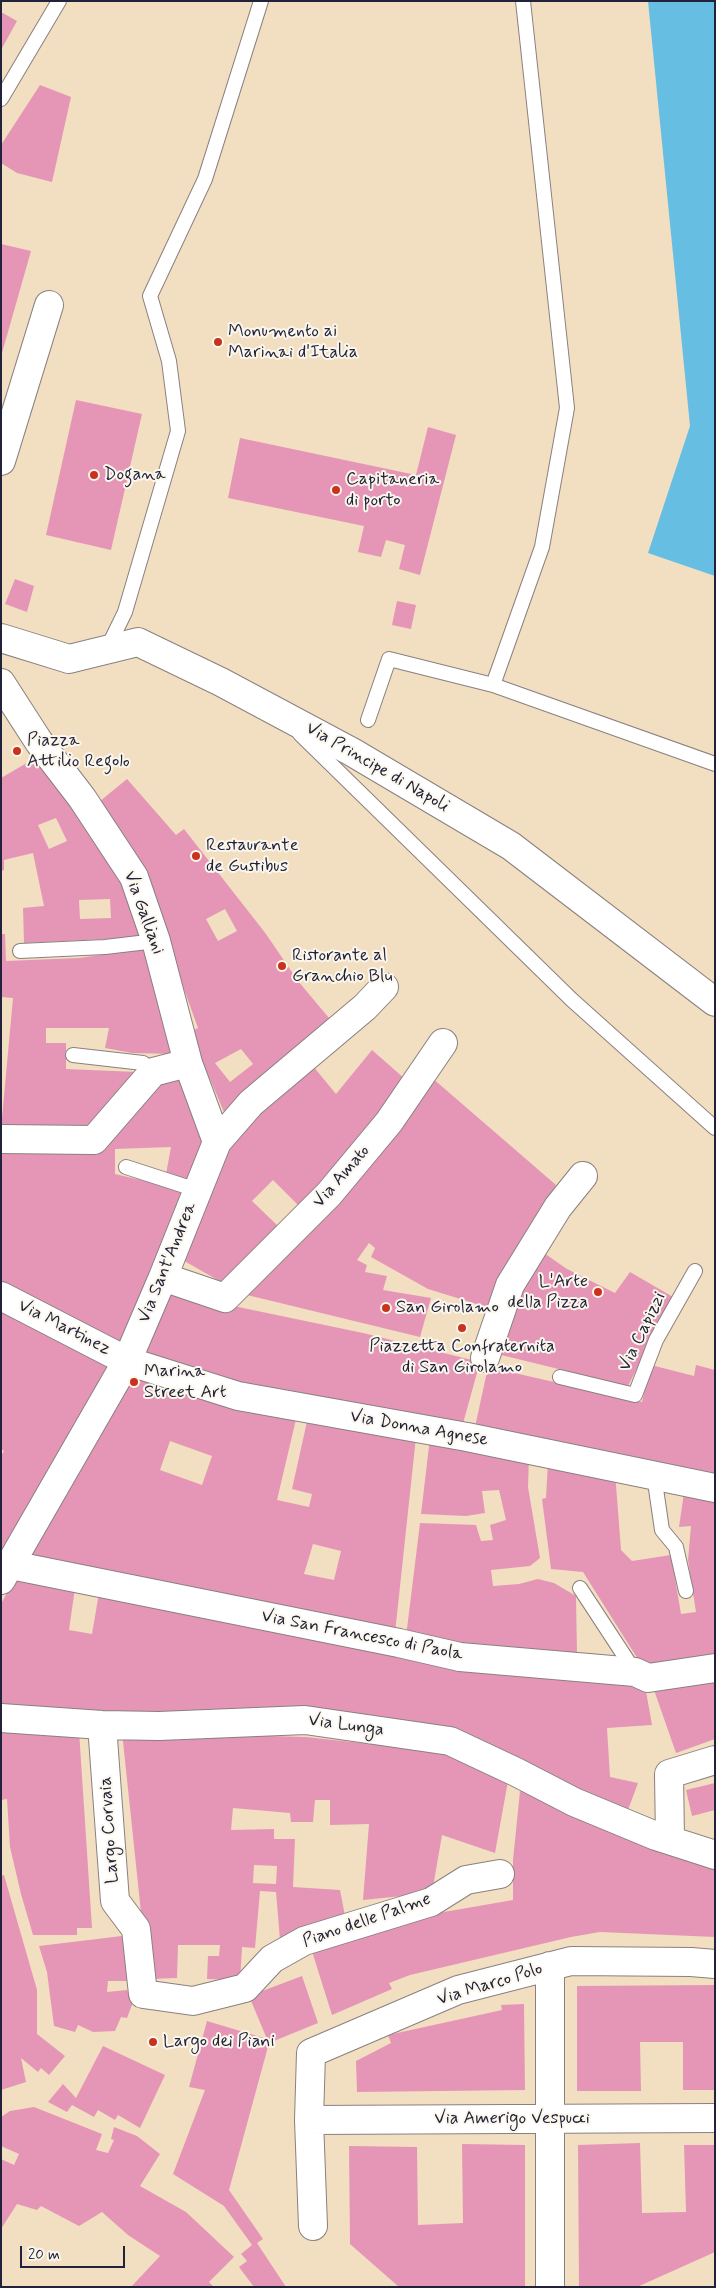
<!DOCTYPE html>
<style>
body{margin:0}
#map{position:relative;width:716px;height:2288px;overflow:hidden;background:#f2dec1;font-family:Mynerve,sans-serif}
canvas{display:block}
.frame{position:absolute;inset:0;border:2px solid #22223b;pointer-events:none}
.scale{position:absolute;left:20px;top:2246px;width:105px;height:22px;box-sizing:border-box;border:2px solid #22223b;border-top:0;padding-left:6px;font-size:15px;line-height:18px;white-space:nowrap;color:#22223b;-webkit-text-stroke:4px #fbf7ec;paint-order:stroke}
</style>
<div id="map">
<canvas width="716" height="2288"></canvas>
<div class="frame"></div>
<div class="scale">20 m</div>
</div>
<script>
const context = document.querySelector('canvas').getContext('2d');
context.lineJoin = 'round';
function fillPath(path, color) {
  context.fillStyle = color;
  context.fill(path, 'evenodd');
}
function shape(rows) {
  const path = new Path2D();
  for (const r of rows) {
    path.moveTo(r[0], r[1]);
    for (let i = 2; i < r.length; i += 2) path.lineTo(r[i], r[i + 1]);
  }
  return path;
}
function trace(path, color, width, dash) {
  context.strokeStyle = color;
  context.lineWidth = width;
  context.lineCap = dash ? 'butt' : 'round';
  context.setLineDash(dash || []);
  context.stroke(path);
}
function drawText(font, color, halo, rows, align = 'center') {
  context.font = font + ' Mynerve,sans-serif';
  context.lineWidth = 4;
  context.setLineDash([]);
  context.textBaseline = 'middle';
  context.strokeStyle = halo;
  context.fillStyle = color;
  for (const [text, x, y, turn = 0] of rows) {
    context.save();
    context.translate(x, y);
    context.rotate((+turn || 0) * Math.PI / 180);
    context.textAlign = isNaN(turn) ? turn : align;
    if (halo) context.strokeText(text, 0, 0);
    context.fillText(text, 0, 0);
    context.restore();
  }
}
fillPath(shape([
 [648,1,715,1,715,576,648,553,690,426]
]), '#66bee3');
fillPath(shape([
 [1,12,17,21,1,50],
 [40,85,71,97,52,182,17,173,1,163,1,145],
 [1,244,31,251,2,353,1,353],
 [76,400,142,414,111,550,46,535],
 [428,427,456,435,420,575,399,569,405,545,386,540,381,557,358,552,364,526,228,498,240,438,416,475],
 [15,579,34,586,27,612,5,604],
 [397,601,416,605,411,629,392,625],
 [37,757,127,879,147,937,24,943,23,908,44,906,33,853,4,860,4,870,1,871,1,778],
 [56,818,67,841,49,849,38,825],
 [110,899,111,918,80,919,79,900],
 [127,779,176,835,184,829,266,934,298,981,334,1024,224,1112,190,1032,198,1028,175,964,99,802],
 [225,909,237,931,218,941,206,919],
 [241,1049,253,1064,230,1082,215,1063],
 [1,934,5,934,6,961,79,958,150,948,177,1054,132,1053,105,1048,109,1028,46,1028,46,1043,66,1043,66,1069,137,1072,97,1130,1,1129,13,998,1,997],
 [372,1050,405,1079,373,1125,301,1208,273,1180,252,1201,278,1226,223,1283,179,1258,227,1140,308,1060,336,1094],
 [187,1074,207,1145,192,1181,166,1174,171,1147,115,1149,115,1174,187,1191,123,1345,1,1284,1,1148,104,1150,153,1086],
 [431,1077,556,1185,541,1208,493,1309,428,1289,371,1257,375,1248,369,1243,357,1260,367,1265,365,1272,387,1276,383,1290,431,1298,420,1337,243,1294],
 [541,1251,567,1269,615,1293,630,1272,673,1297,628,1386,493,1353],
 [171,1293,363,1333,480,1362,462,1427,349,1409,209,1375,145,1354],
 [1,1301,115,1360,1,1551,1,1456,4,1451,1,1449],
 [651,1365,694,1376,696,1365,715,1370,715,1474,475,1427,488,1367,642,1402],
 [132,1370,297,1415,277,1500,309,1507,312,1494,292,1489,308,1417,416,1437,395,1633,28,1559],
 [170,1441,212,1456,202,1485,160,1470],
 [313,1544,341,1551,334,1580,304,1574],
 [430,1438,529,1457,528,1487,540,1558,530,1566,491,1570,493,1586,519,1584,538,1579,554,1583,576,1596,577,1655,436,1644,406,1637,420,1523,476,1525,481,1541,493,1540,490,1525,506,1520,499,1490,482,1491,485,1513,466,1516,421,1514],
 [548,1462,615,1472,621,1550,632,1561,671,1555,681,1614,696,1612,688,1560,691,1526,679,1527,685,1486,715,1493,715,1658,646,1672,583,1572,551,1569,542,1499,546,1498],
 [18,1572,75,1588,69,1630,92,1634,99,1593,460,1666,536,1677,644,1680,652,1725,607,1728,610,1777,638,1783,625,1818,485,1748,135,1714,1,1711,1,1604],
 [715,1674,715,1739,676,1753,654,1690],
 [1,1728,79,1731,92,1928,77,1928,77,1935,33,1935,21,1894,10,1847,7,1799,1,1800],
 [122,1732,306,1737,452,1753,508,1781,495,1853,442,1835,432,1893,363,1900,369,1824,330,1825,330,1800,315,1800,313,1822,291,1822,290,1813,233,1808,231,1830,274,1829,274,1839,295,1839,293,1887,340,1890,346,1921,280,1940,276,1892,260,1891,255,1948,242,1947,240,1980,207,1979,208,1956,219,1956,220,1945,178,1945,177,1978,148,1979],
 [254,1865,277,1866,276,1884,253,1883],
 [715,1783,715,1810,692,1816,686,1790],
 [520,1791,605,1827,715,1867,715,1937,600,1932,571,1937,410,1975,389,1983,392,1989,332,2015,310,1945,421,1916,513,1900,513,1860],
 [4,1875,37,1990,37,2034,65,2056,49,2075,41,2068,38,2072,21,2058,26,2082,1,2090,1,1876],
 [130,1935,134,1981,108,1981,107,1992,127,1990,133,2002,127,2018,121,2017,115,2031,93,2032,78,2025,75,2032,54,2026,47,1972,39,1946],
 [302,1976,318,2023,269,2043,229,2190,263,2239,257,2243,286,2287,254,2287,239,2267,247,2261,241,2254,252,2245,224,2206,173,2174,205,2090,189,2087,207,2021,267,2039,249,1996],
 [715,1985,715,2090,683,2090,683,2042,640,2042,641,2091,577,2091,577,1986],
 [524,2004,525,2090,357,2092,356,2061,391,2043,388,2035,502,2010,501,2005],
 [103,2046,165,2075,140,2128,118,2115,115,2120,98,2110,94,2117,72,2105,67,2112,48,2102,63,2084,76,2098],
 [34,2107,102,2134,96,2150,108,2153,114,2140,111,2139,114,2127,137,2136,160,2154,140,2186,186,2212,234,2257,209,2282,214,2287,131,2287,160,2256,128,2235,102,2212,79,2226,41,2206,37,2210,17,2204,1,2229,1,2159,14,2165,19,2154,1,2146,1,2117,10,2111],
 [640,2143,642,2213,686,2212,684,2145,715,2145,715,2252,637,2287,579,2287,578,2145],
 [462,2144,525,2145,525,2287,399,2287,350,2244,349,2146,417,2147,418,2225,463,2223]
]), '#e596b7');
const lane = shape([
 [1,99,59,1],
 [107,649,125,612,178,431,169,361,150,296,205,179,261,1],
 [493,685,542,547,567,408,523,1],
 [368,720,389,659,493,685,715,764],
 [300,734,572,1000,715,1128],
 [20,951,105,947,156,941],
 [73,1055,143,1063,153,1072],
 [126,1167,197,1190],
 [560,1377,635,1395,656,1340,695,1271],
 [654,1475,662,1530,676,1547,686,1591],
 [580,1588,635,1672]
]);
const street = shape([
 [1,461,49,305],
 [1,638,69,659,138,642,221,682,352,752,511,846,715,1002],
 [1,683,39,742,82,798,134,877,156,941,188,1063,217,1142],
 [1,1139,94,1140,153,1072,188,1063],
 [163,1277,225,1298,329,1194,389,1122,443,1043],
 [1,1296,127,1361,238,1396,467,1437,715,1488],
 [485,1358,510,1285,558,1207,583,1176],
 [11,1565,399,1643,460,1657,635,1672,648,1678,715,1668],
 [1,1580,127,1361,163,1277,217,1142,251,1103,365,1007,384,987],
 [1,1718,102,1725,159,1726,305,1720,450,1741,516,1772,574,1802,656,1836,715,1855],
 [102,1725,115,1901,136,1929,143,1994,193,2001,245,1988,272,1959,304,1941,431,1902,466,1880,500,1874],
 [670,1840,669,1774,715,1760],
 [550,1966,550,2287],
 [309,2120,715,2118],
 [313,2226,309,2120,311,2053,458,1990,571,1961,691,1962,715,1964]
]);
trace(lane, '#8a807e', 16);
trace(street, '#8a807e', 30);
trace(lane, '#fff', 14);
trace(street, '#fff', 28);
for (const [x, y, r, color] of [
 [218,342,5,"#c8321e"],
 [94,475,5,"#c8321e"],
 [336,490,5,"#c8321e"],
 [17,751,5,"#c8321e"],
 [196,856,5,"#c8321e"],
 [282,966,5,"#c8321e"],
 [598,1292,5,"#c8321e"],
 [386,1308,5,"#c8321e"],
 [462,1328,5,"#c8321e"],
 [134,1382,5,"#c8321e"],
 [153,2042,5,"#c8321e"]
]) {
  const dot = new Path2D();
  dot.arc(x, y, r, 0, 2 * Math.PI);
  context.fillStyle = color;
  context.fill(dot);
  trace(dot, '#fbf7ec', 2);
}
drawText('18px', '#22223b', '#fbf7ec', [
 ["Monumento ai",228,332],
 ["Marinai d'Italia",228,353],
 ["Dogana",104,475],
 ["Capitaneria",346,480],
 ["di porto",346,501],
 ["Piazza",27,741],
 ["Attilio Regolo",27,762],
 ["Restaurante",206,846],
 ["de Gustibus",206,867],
 ["Ristorante al",292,956],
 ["Granchio Blu",292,977],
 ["L'Arte",588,1282,"right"],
 ["della Pizza",588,1303,"right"],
 ["San Girolamo",396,1308],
 ["Piazzetta Confraternita",462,1347,"center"],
 ["di San Girolamo",462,1368,"center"],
 ["Marina",144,1372],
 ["Street Art",144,1393],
 ["Largo dei Piani",163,2042]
], 'left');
drawText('18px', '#22223b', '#fbf7ec', [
 ["Via Principe di Napoli",377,768,30],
 ["Via Galliani",143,913,70],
 ["Via Amato",342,1177,-49],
 ["Via Sant'Andrea",168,1263,-68],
 ["Via Martinez",64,1328,27],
 ["Via Capizzi",643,1332,-64],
 ["Via Donna Agnese",419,1429,10],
 ["Via San Francesco di Paola",362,1636,11],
 ["Via Lunga",346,1726,8],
 ["Largo Corvaia",110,1830,-94],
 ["Piano delle Palme",367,1921,-19],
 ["Via Marco Polo",490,1985,-17],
 ["Via Amerigo Vespucci",512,2119]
]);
</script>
